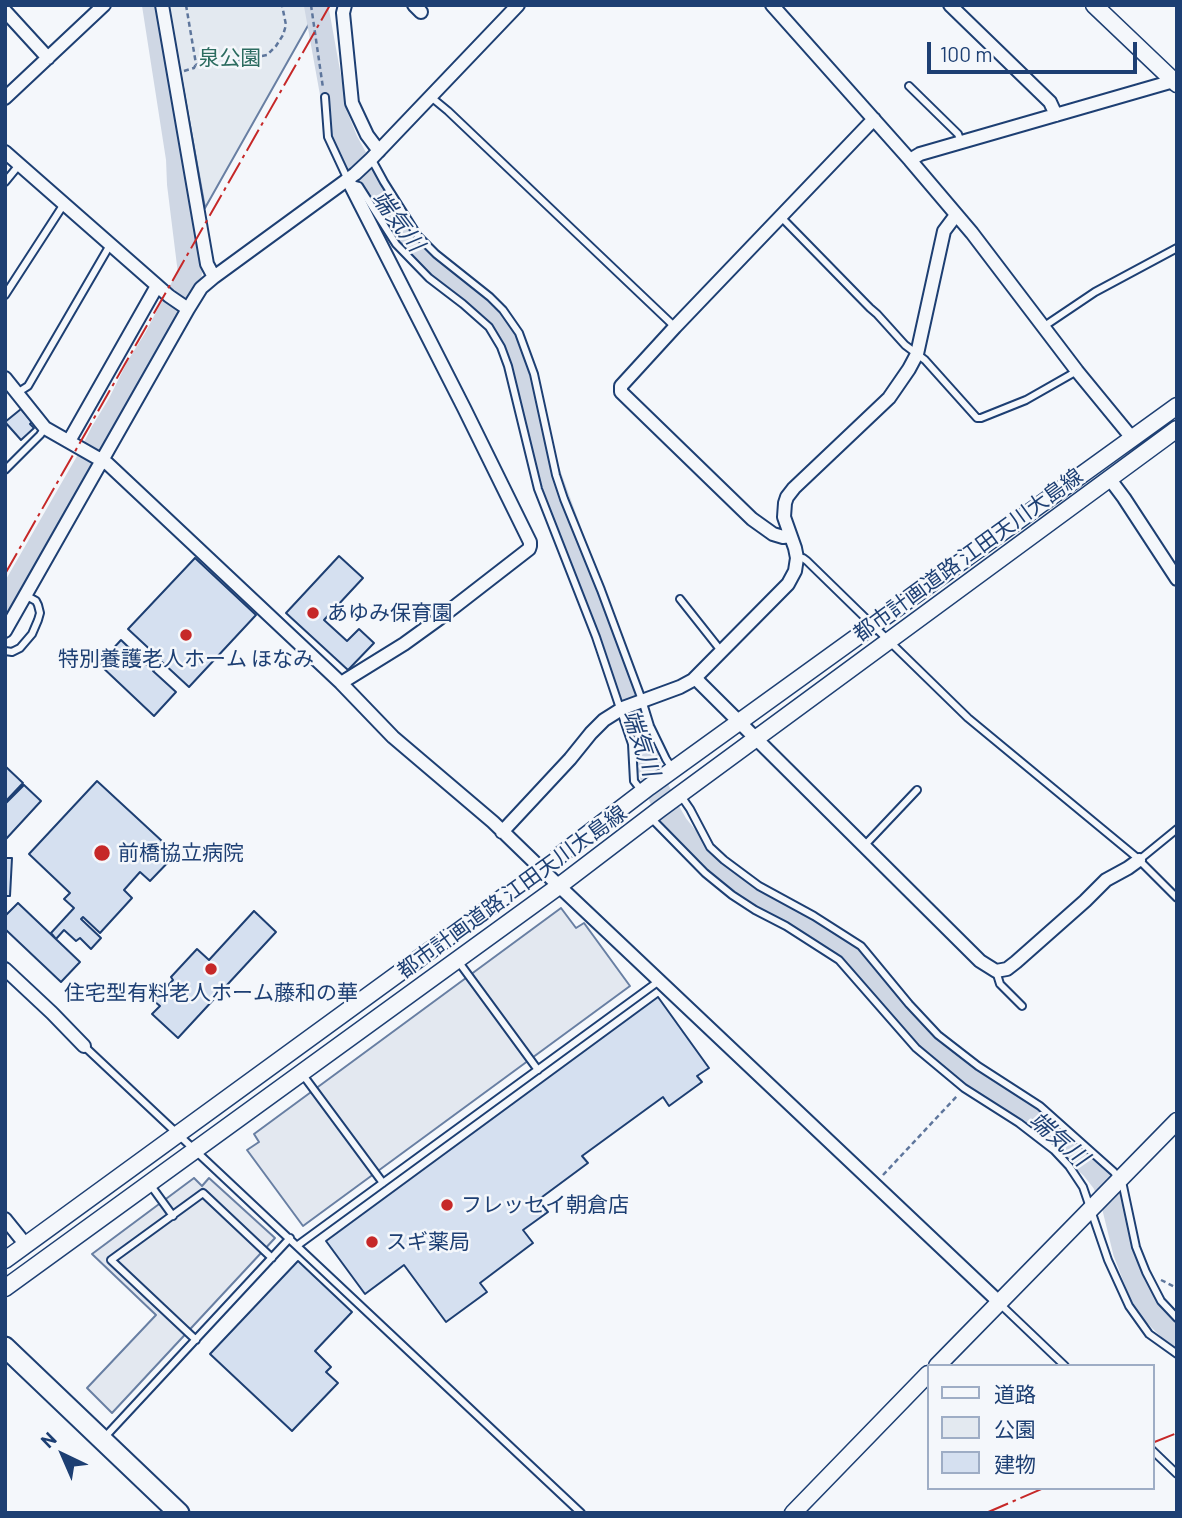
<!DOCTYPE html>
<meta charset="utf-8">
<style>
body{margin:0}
#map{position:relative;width:1182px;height:1518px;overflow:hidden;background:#f4f7fb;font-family:Barlow,"Noto Sans JP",sans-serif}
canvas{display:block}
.frame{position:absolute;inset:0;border:7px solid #1d3f73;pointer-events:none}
.legend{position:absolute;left:927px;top:1364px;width:228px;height:126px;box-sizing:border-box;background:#f4f7fb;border:2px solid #9eadc5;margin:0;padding:9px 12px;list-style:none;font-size:21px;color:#1d3f73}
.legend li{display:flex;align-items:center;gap:14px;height:35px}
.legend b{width:35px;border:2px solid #9eadc5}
.north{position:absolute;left:28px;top:1420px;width:70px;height:70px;-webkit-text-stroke:5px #f4f7fb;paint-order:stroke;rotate:316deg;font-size:19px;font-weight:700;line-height:28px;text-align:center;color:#1d3f73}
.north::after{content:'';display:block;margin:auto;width:24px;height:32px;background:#1d3f73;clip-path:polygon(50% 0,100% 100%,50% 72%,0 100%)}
.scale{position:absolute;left:927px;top:42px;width:210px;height:32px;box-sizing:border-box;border:4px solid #1d3f73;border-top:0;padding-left:9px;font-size:21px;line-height:24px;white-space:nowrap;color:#1d3f73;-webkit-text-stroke:5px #f4f7fb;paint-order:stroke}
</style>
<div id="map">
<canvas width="1182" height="1518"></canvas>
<div class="frame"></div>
<ul class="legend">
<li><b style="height:9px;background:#f4f7fb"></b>道路</li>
<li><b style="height:19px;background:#e3e9f0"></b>公園</li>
<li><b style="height:19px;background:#d5e0f0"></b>建物</li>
</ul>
<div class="north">N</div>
<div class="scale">100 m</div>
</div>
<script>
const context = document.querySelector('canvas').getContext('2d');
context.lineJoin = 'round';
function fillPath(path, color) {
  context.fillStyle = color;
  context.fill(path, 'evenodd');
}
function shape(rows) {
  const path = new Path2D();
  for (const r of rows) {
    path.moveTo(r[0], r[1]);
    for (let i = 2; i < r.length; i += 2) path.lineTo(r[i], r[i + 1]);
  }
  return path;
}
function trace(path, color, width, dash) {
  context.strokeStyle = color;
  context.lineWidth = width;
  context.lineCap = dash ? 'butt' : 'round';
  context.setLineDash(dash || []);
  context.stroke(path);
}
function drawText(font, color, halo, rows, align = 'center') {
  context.font = font + ' Barlow,"Noto Sans JP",sans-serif';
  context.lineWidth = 5;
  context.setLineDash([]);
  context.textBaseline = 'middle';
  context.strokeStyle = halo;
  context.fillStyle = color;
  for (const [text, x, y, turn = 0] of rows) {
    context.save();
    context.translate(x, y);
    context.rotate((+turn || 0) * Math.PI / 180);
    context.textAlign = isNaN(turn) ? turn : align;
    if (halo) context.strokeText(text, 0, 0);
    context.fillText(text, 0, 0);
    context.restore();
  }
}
const green = shape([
 [168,5,307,5,310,22,205,208,168,5]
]);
fillPath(green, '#e3e9f0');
trace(green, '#687fa3', 2);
const parking = shape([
 [561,908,576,928,584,923,630,986,303,1226,247,1150,259,1142,254,1134,561,908],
 [194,1178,202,1186,209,1178,275,1238,112,1413,87,1388,156,1315,92,1254,194,1178]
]);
fillPath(parking, '#e3e8f0');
trace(parking, '#687fa3', 2);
trace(shape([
 [316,5,336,116,346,141,367,179,400,230,411,245,437,269,484,306,500,324,511,348,519,371,547,469,603,622,654,782,664,804,676,825,697,851,734,885,759,900,813,929,846,950,860,963,911,1024,939,1052,976,1080,1030,1113,1061,1138,1093,1168,1104,1182,1113,1203,1125,1252,1140,1291,1151,1310,1177,1336],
 [5,605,88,461,102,433,119,405,138,367,155,340,190,273,179,184,178,159,154,5]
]), '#cfd7e4', 24);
const building = shape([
 [21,409,32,422,30,424,34,428,21,440,5,422,21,409],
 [339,556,363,578,324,620,347,641,359,629,374,643,348,670,286,613,339,556],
 [195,558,256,615,189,687,162,662,153,671,176,692,154,716,99,664,121,640,148,666,157,656,128,629,195,558],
 [5,766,23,783,5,802,5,766],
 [97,781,176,854,150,881,140,872,124,890,132,898,100,933,83,917,81,919,101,938,91,949,80,938,76,941,64,930,56,939,51,933,74,908,64,899,70,893,29,854,97,781],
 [24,785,41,801,6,839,5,804,24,785],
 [5,858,12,858,10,896,6,896,5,904,5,858],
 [18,903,80,962,61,982,5,929,5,916,18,903],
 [254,911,276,932,178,1038,152,1014,160,1006,154,1001,173,980,171,977,197,949,209,960,254,911],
 [658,997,709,1068,697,1076,702,1082,669,1106,663,1097,582,1156,588,1163,538,1200,548,1212,523,1230,533,1243,480,1283,487,1292,446,1322,404,1265,365,1294,326,1241,658,997],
 [298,1261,352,1312,315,1351,331,1367,326,1372,338,1383,292,1431,210,1354,298,1261]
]);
fillPath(building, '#d5e0f0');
trace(building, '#1d3f73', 2);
const service = shape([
 [909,86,958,134,961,142],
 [325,97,328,137,348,180],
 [431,97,448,111,675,327],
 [372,160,384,182,418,236,436,254,490,297,503,310,519,333,534,374,556,475,564,499,601,590,642,700,650,726,666,759,672,768],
 [5,182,19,165],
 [352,188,355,185,359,186,396,244,429,278,463,304,489,327,501,347,508,366,538,489,596,637,632,744,634,781,641,790],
 [781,217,870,308,877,314,905,345,925,360,977,418,981,418,1026,400,1077,371],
 [5,295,64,204],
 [1043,327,1095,292,1177,248],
 [17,393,28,386,110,245],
 [5,470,40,435,45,428],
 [797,558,803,558,807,561,968,718,1135,856,1177,898],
 [680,599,722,652],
 [5,651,12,652,20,648,32,634,38,620,40,613,38,605,36,601,25,595],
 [681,796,690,809,710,847,724,860,759,886,814,916,861,946,909,1004,938,1035,978,1066,1040,1106,1114,1172,1123,1186,1136,1247,1146,1272,1161,1301,1177,1318],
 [650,817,705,873,732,895,755,910,786,926,839,960,916,1048,964,1088,1019,1123,1054,1150,1069,1166,1083,1187,1108,1260,1129,1306,1149,1334,1177,1354],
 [864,846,917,790],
 [1139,860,1177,829],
 [458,961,538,1070],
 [996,971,1000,984,1022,1006],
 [84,1046,581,1513],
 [303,1075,383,1183],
 [149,1183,173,1216],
 [298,1245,659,981],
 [1000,1304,1065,1366],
 [196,1340,111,1260,203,1193,272,1258],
 [103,1439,290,1238],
 [1152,1450,1177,1474]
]);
const minor = shape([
 [162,5,207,264,214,277],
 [345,5,343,13,352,103,367,135,379,151],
 [414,5,421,12],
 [772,5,910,160,972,233,1077,371,1132,438],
 [950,5,1050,102,1056,115],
 [5,11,48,58],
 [5,98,104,5],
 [5,152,169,296,188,309],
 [910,160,920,154,1177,80],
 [5,378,45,428,108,464,341,683,393,737,493,822,559,886,999,1302],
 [69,441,157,286],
 [1109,478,1124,498,1177,579],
 [790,536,783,537,773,534,752,519,621,392,621,386,675,327,874,119],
 [5,631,188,309,201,288,214,277,355,174,371,159,518,5],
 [696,678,700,683,980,961,996,971,1007,969,1016,962,1085,901,1106,880,1128,868,1139,860],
 [341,683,404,644,440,618,529,549,530,546,530,542,464,408,348,180],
 [502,832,570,759,591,733,604,720,623,708,680,687,693,680,788,584,795,571,797,558,795,548,784,517,785,503,787,497,794,488,889,398,909,369,917,354,944,231,956,215],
 [5,969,52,1013,84,1046],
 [5,1219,26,1245]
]);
const tertiary = shape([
 [1094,5,1177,84],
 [5,1260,542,869,649,787,1177,406],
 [5,1288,559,886,660,809,1177,429],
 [937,1366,1177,1121],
 [793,1513,928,1374]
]);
const primary = shape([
 [5,1347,179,1513]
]);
trace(service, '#1d3f73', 10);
trace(minor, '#1d3f73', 16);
trace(tertiary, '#1d3f73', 19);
trace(primary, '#1d3f73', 23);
trace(shape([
 [186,5,196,64,202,67,267,55,276,46,283,35,286,25,282,5],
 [311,5,323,88],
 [184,71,194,68,196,64],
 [883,1175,957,1096],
 [1161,1280,1177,1288]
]), '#5e769c', 2.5, [5, 3.5]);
trace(service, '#f4f7fb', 6);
trace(minor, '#f4f7fb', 12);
trace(tertiary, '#f4f7fb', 16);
trace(primary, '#f4f7fb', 19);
trace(shape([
 [5,574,330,5],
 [1152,1443,1177,1433],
 [986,1513,1044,1488]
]), '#c62828', 2, [24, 5, 3.5, 5]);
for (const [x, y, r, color] of [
 [313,613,7,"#c62828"],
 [186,635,7,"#c62828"],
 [102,853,9,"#c62828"],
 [211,969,7,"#c62828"],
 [447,1205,7,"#c62828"],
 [372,1242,7,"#c62828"]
]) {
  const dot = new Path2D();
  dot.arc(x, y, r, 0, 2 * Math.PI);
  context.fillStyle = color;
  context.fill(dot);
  trace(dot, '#f4f7fb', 2.5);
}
drawText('21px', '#2c6c60', '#f4f7fb', [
 ["泉公園",230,58]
]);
drawText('21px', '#1d3f73', '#f4f7fb', [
 ["都市計画道路 江田天川大島線",968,555,-36],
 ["都市計画道路 江田天川大島線",512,892,-36]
]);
drawText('21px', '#1d3f73', '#f4f7fb', [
 ["あゆみ保育園",327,613],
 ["特別養護老人ホーム ほなみ",186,659,"center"],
 ["前橋協立病院",118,853],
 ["住宅型有料老人ホーム藤和の華",211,993,"center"],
 ["フレッセイ朝倉店",461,1205],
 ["スギ薬局",386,1242]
], 'left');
drawText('italic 23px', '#1d3f73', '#f4f7fb', [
 ["端気川",398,221,53],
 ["端気川",641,743,71],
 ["端気川",1059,1139,41]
]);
</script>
